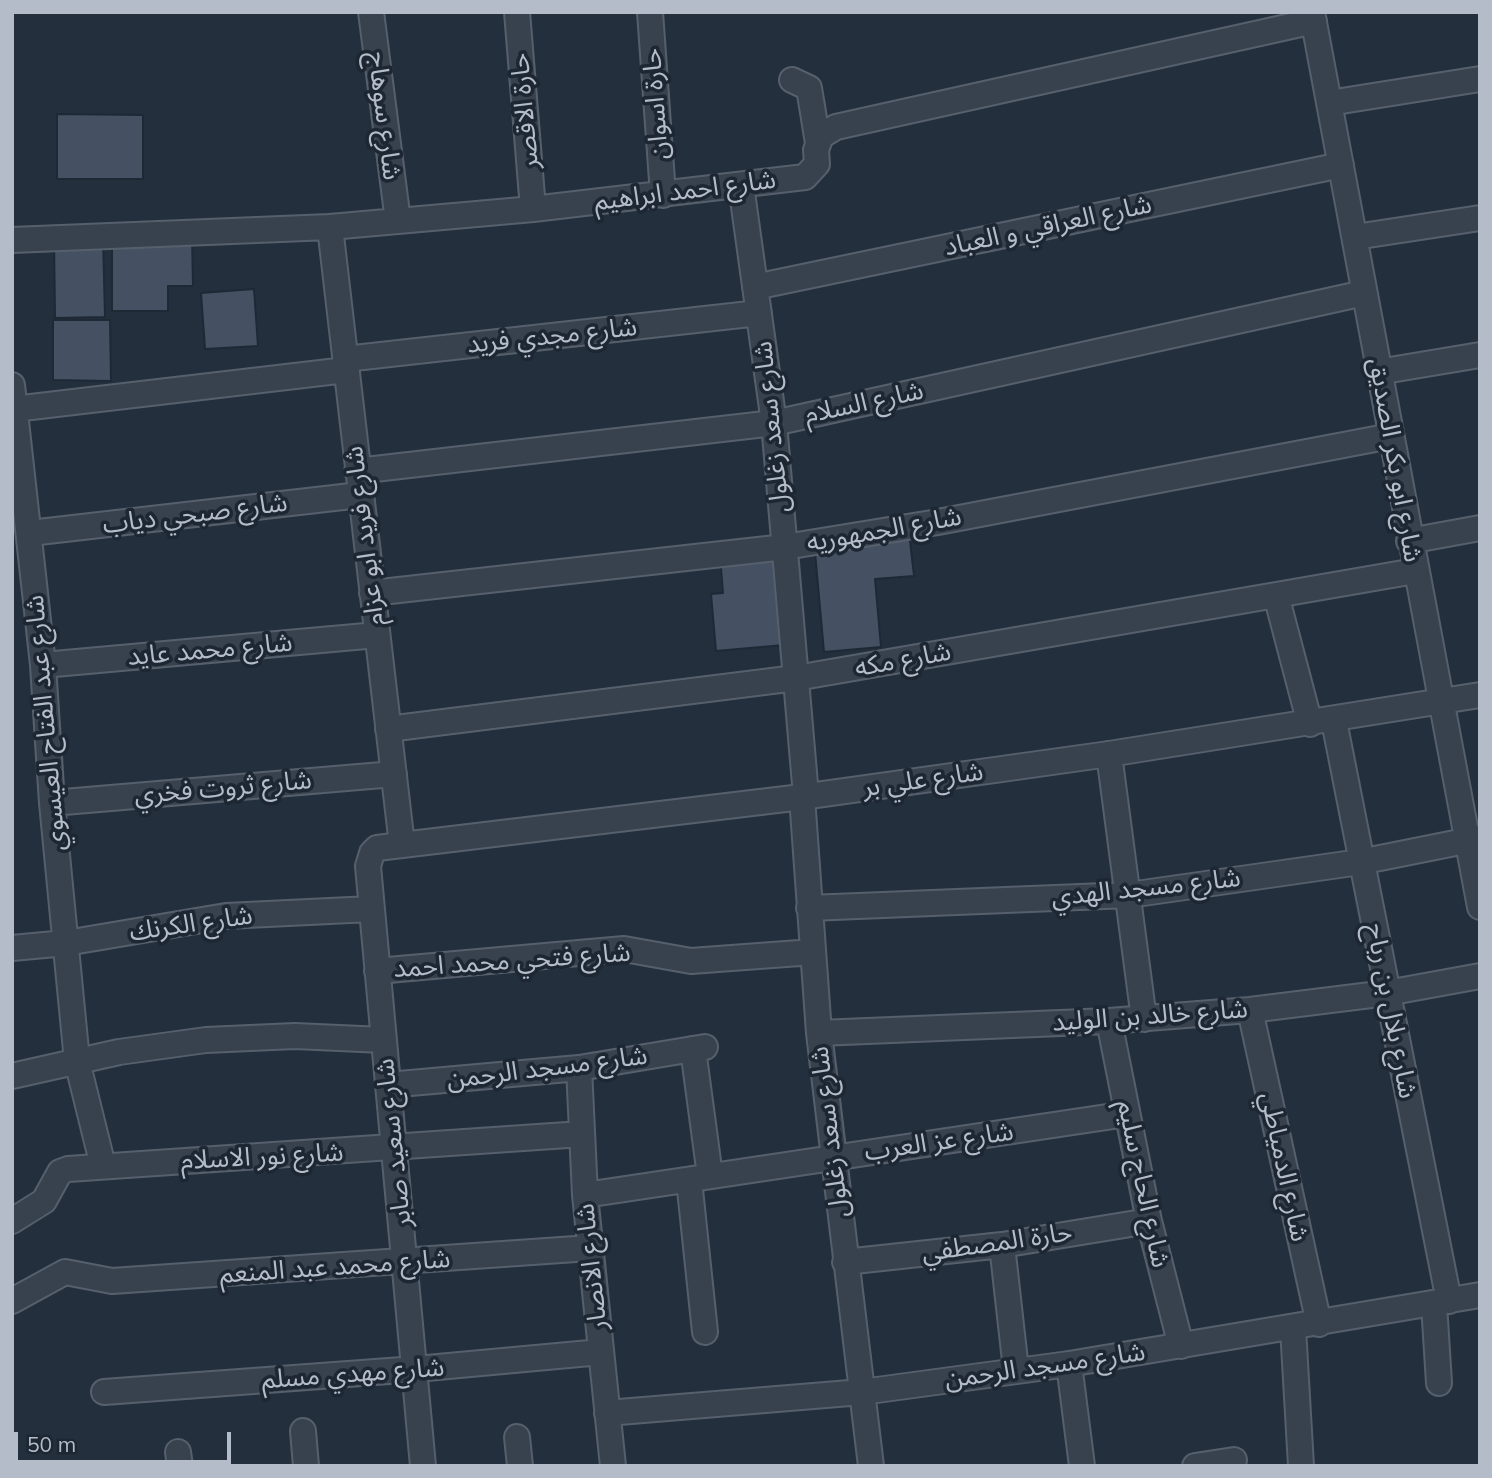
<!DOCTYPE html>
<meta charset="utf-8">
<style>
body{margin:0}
#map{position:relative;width:1492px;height:1478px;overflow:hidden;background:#242f3e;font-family:Mulish,sans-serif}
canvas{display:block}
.frame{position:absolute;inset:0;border:14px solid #b4bcc9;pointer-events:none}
.scale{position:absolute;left:14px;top:1432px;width:217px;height:32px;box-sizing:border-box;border:4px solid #b4bcc9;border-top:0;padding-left:9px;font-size:21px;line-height:24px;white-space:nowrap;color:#b4bcc9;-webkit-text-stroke:5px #1d2633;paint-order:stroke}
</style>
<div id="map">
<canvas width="1492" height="1478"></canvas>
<div class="frame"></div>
<div class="scale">50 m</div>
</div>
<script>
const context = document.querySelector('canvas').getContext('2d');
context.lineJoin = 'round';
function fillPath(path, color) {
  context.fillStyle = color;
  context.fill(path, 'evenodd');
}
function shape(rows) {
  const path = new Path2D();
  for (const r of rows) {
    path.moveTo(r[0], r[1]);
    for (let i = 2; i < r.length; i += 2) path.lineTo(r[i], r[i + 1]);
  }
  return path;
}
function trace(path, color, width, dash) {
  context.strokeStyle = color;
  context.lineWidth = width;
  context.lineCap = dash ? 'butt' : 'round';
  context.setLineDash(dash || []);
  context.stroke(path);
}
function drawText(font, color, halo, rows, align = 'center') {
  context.font = font + ' Mulish,"Noto Sans Arabic",sans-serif';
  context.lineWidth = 7;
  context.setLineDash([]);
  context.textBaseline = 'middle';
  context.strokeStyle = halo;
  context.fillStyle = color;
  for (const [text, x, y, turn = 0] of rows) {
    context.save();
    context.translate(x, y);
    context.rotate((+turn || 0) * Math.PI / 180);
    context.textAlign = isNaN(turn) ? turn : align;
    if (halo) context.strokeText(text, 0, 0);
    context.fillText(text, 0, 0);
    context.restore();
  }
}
const building = shape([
 [57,114,143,115,143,179,57,179,57,114],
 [112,235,192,235,193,286,168,286,168,311,112,311,112,235],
 [103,237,105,317,55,318,54,238,103,237],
 [254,289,258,346,205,349,201,293,254,289],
 [53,320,110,320,111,381,53,380,53,320],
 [909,532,914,576,875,579,881,647,824,652,814,541,909,532],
 [776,551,784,645,716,651,711,594,723,593,720,556,776,551]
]);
fillPath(building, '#455162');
trace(building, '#1f2835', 2);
const minor = shape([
 [371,12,398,221],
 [517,12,533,209],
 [650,12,663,195],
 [1312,12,1480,907],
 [792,80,809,88,818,143],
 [1329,103,1480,79],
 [741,185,774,423,806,796],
 [330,227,402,845],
 [1355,237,1480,218],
 [12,240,330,227,533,209,805,177,817,164,816,150,821,136,836,127,1314,21],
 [755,287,1341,165],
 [345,359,759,313],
 [1378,372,1480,355],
 [12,385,43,665,52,803,77,1061,103,1166],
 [14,409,346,370],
 [357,471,774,423,1364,293],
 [30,533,360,495],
 [1409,541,1480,528],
 [372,593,785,547,938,522,1391,436],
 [1276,595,1310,724],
 [43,665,377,635],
 [1334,721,1449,1301],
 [388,729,796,678,1415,571],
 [1109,754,1144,1019],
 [802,797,819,1033,871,1466],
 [52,803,394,774],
 [809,908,1129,895,1360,862,1480,838],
 [12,948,66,943,226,916,371,909],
 [377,971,624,949,691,961,813,952],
 [1250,1010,1319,1324],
 [1109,1021,1149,1221,1181,1346],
 [819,1033,1109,1021,1250,1010,1387,993,1480,976],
 [693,1049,710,1176],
 [579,1068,585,1195,613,1466],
 [12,1076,119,1052,206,1040,295,1036,383,1040],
 [388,1085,579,1068,705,1047],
 [689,1180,705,1332],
 [585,1195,1127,1114],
 [12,1221,44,1201,60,1172,68,1169,582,1134],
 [1002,1245,1016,1370],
 [845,1262,1002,1245,1149,1221],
 [12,1301,65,1272,112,1281,590,1248],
 [1434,1304,1439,1383],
 [1293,1328,1301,1466],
 [1069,1364,1082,1466],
 [104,1392,416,1369,601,1352],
 [607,1413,862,1392,1069,1364,1480,1295],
 [303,1431,306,1466],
 [517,1437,520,1466],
 [178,1452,180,1466],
 [423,1466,368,866,372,853,377,848,802,797,1109,754,1480,695],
 [1195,1466,1234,1460]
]);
trace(minor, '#565f6c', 28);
trace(minor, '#38414e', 24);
drawText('26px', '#b4bcc9', '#1d2633', [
 ["حارة اسوان",656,104,-94],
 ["حارة الاقصر",525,111,-95],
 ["شارع سوهاج",384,116,83],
 ["شارع احمد ابراهيم",685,191,-7],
 ["شارع العراقي و العباد",1048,226,-12],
 ["شارع مجدي فريد",552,336,-6],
 ["شارع السلام",864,403,-12],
 ["شارع سعد زغلول",772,427,-96],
 ["شارع ابو بكر الصديق",1395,460,80],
 ["شارع صبحي دياب",195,514,-7],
 ["شارع الجمهوريه",884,530,-10],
 ["شارع فريد ابو عزام",365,536,-97],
 ["شارع محمد عايد",210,650,-5],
 ["شارع مكه",903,660,-10],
 ["شارع عبد الفتاح العيسوي",46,723,-95],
 ["شارع علي بر",923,780,-8],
 ["شارع ثروت فخري",223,788,-5],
 ["شارع مسجد الهدي",1146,888,-6],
 ["شارع الكرنك",191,924,-8],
 ["شارع فتحي محمد احمد",512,961,-4],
 ["شارع بلال بن رباح",1391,1011,79],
 ["شارع خالد بن الوليد",1150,1016,-4],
 ["شارع مسجد الرحمن",547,1068,-7],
 ["شارع سعد زغلول",830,1132,-97],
 ["شارع عز العرب",939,1142,-8],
 ["شارع سعيد صابر",394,1143,-96],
 ["شارع نور الاسلام",262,1157,-3],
 ["شارع الدمياطي",1284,1167,78],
 ["شارع الحاج سليم",1143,1184,78],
 ["حارة المصطفي",997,1243,-8],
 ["شارع محمد عبد المنعم",335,1267,-4],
 ["شارع الانصار",592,1267,-96],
 ["شارع مسجد الرحمن",1045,1366,-8],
 ["شارع مهدي مسلم",353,1374,-4]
]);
</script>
